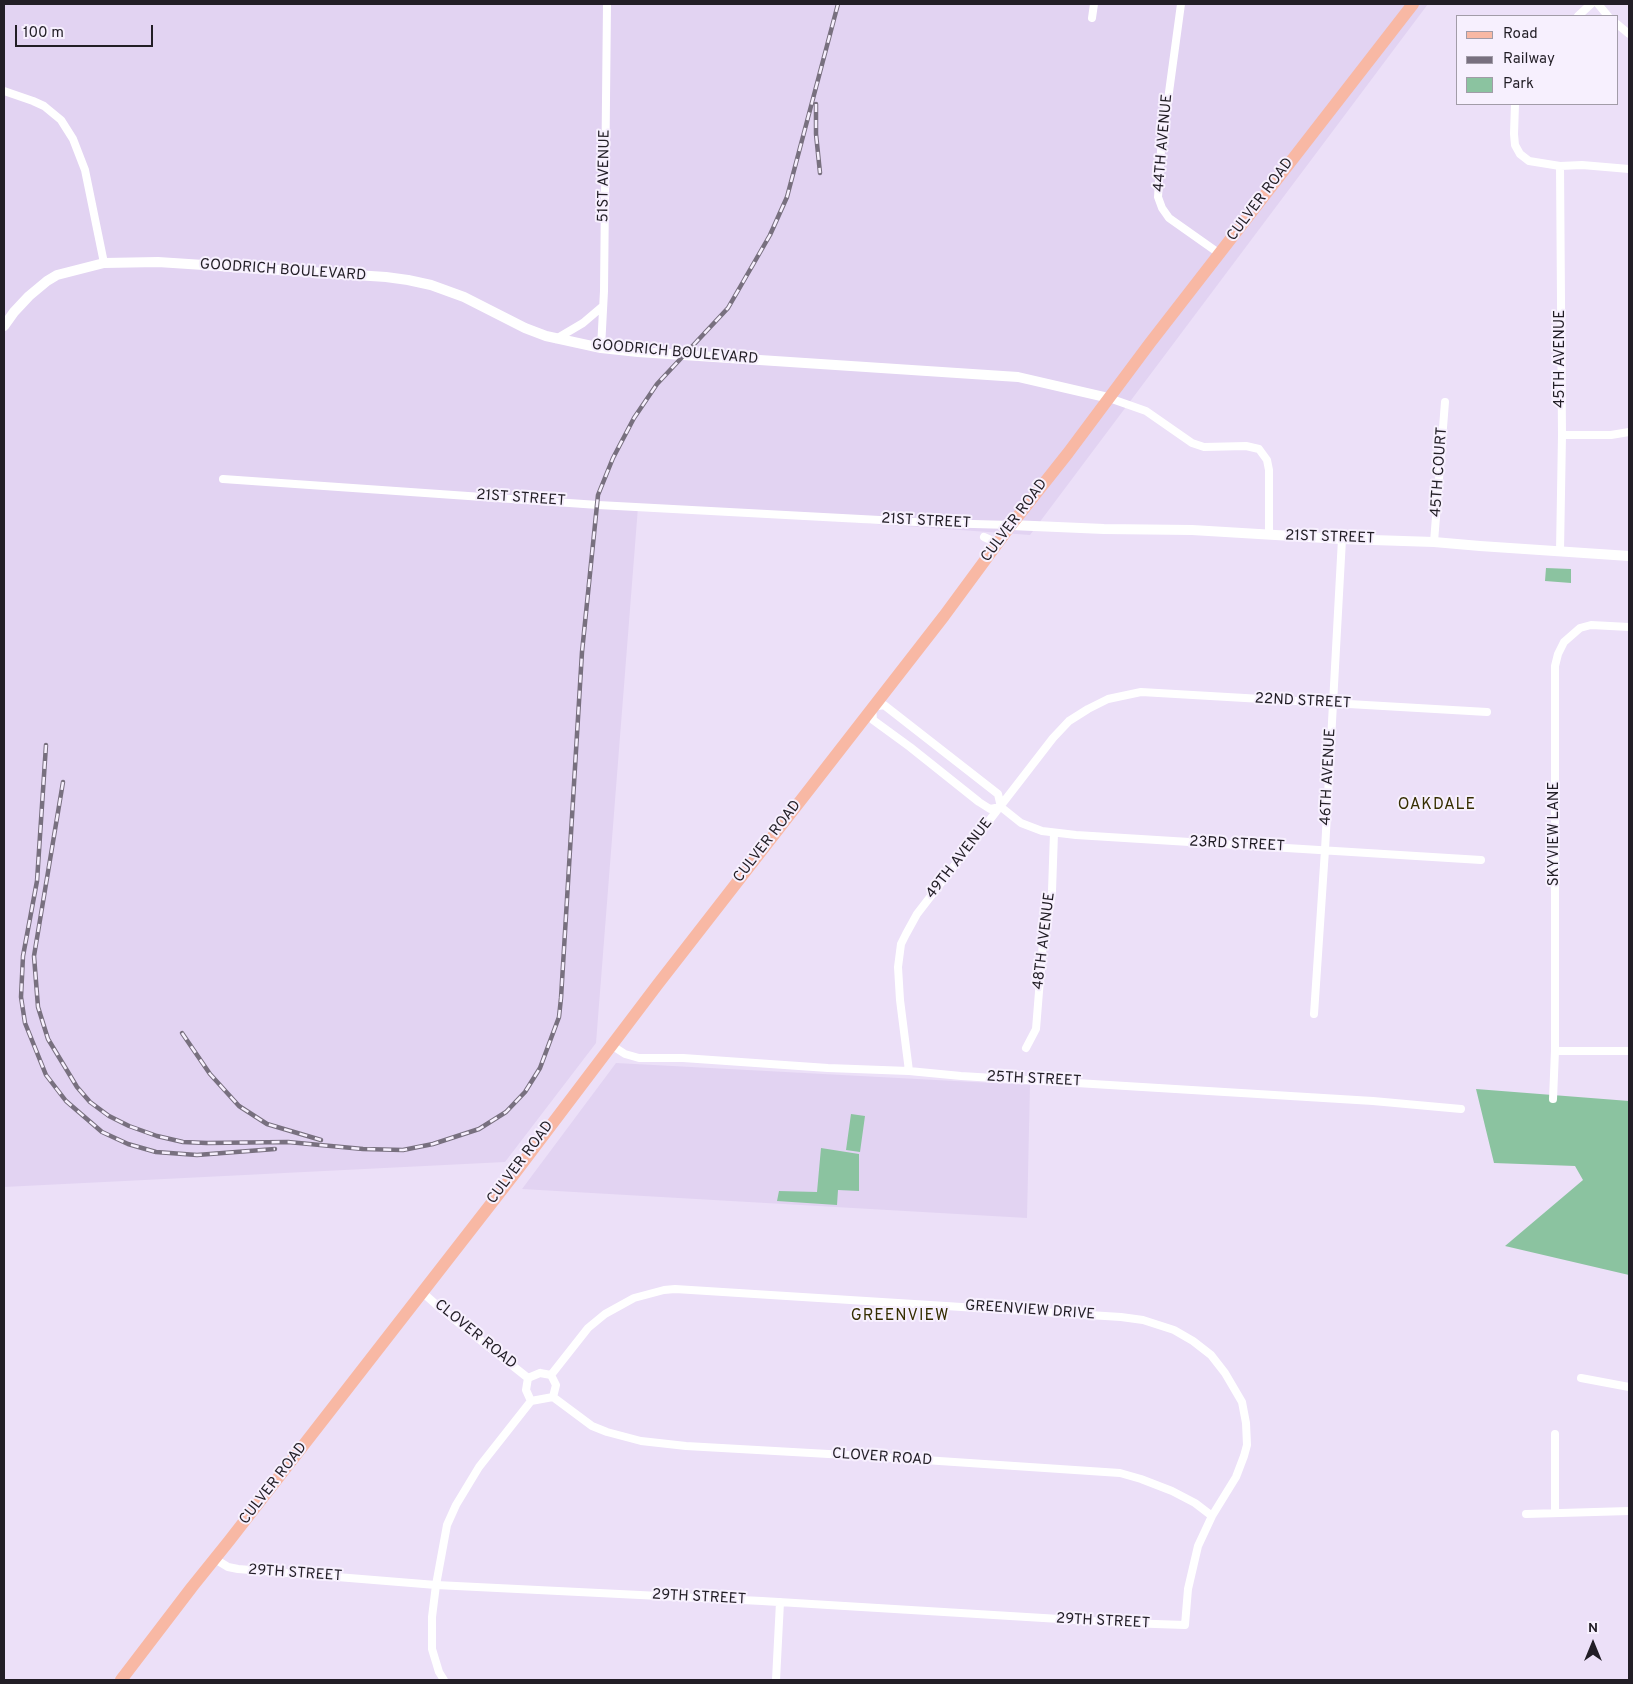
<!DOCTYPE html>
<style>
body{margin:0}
#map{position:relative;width:1633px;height:1684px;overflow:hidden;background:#ece0f8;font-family:Overpass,sans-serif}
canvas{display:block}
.frame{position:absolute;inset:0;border:5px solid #221e26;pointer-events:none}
.legend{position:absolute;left:1456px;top:15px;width:162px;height:90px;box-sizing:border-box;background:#f7f0fe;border:1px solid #a29ca8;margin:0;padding:6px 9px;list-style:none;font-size:15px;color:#221e26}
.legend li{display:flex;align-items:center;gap:10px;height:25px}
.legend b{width:25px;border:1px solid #a29ca8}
.north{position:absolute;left:1568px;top:1619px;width:50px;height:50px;-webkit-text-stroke:4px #f7f0fe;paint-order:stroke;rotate:0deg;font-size:14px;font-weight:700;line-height:20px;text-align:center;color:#221e26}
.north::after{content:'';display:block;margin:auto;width:18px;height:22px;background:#221e26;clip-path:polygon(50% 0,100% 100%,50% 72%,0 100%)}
.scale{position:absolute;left:15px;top:25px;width:138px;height:22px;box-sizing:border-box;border:2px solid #221e26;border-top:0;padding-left:6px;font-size:15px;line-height:18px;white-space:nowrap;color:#221e26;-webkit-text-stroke:4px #f7f0fe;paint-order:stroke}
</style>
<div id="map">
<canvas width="1633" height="1684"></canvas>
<div class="frame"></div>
<ul class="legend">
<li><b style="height:6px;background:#f8b8a4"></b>Road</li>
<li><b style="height:6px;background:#78707f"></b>Railway</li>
<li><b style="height:14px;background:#8bc3a0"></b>Park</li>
</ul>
<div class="north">N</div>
<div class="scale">100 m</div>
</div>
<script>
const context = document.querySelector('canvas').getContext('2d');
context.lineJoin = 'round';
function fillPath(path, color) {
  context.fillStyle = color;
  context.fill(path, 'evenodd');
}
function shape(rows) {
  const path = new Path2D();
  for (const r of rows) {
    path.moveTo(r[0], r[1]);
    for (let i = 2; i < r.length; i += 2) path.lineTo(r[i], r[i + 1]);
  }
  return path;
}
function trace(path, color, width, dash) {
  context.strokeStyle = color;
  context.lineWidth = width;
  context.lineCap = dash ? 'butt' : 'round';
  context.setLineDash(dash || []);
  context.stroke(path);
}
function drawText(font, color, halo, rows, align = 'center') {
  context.font = font + ' Overpass,sans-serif';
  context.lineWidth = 4;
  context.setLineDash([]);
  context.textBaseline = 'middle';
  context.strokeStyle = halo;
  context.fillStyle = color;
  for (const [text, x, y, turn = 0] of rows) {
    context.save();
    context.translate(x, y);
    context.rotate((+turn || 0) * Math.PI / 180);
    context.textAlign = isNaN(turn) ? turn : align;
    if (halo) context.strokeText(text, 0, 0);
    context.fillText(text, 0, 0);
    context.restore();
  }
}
fillPath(shape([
 [4,4,1428,4,1030,535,638,507,596,1043,505,1162,4,1187],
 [616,1063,1030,1085,1027,1218,522,1189]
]), '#e2d3f2');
fillPath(shape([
 [1546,568,1571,569,1571,583,1545,581],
 [1476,1089,1629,1101,1629,1275,1505,1246,1583,1180,1575,1166,1494,1163],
 [851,1114,865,1116,860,1152,846,1150],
 [821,1148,859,1154,859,1191,838,1190,837,1205,777,1201,779,1191,817,1192]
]), '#8bc3a0');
trace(shape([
 [1181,4,1161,151,1158,197,1162,208,1169,218,1220,254],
 [1598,4,1608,16],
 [1578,16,1591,4],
 [1092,18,1094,4],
 [1617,24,1629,34],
 [4,91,33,101,44,106,61,120,73,139,85,170,104,263],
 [1515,104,1514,134,1515,145,1520,154,1529,161,1560,166,1582,165,1629,169],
 [1560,166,1562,435,1560,551],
 [556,339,583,323,603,306],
 [601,348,604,291,607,4],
 [1109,398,1146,411,1192,443,1204,447,1246,446,1259,449,1267,460,1269,470,1269,535],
 [1562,435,1611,435,1629,432],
 [223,479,598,505,936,523,1011,525],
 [984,537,997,543],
 [1434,542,1445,402],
 [1001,807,990,809,979,802,910,747,873,720,872,707,884,705,998,794,1001,807,1021,823,1042,831,1076,835,1481,860],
 [1314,1014,1325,850,1342,539],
 [611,1045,625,1054,639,1058,683,1058,828,1068,909,1071,961,1076,1373,1101,1461,1109],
 [1026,1048,1036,1029,1043,942,1048,919,1052,891,1054,833],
 [1555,1051,1629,1051],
 [909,1071,900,1000,898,967,901,944,906,934,917,914,1053,738,1069,721,1088,709,1108,699,1141,692,1487,712],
 [1553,1099,1555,1051,1555,666,1558,654,1564,642,1580,628,1591,625,1629,627],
 [422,1292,440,1308,528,1378],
 [540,1373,551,1375,556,1385,553,1397,531,1401,526,1390,528,1378,540,1373],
 [1581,1378,1629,1387],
 [553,1397,592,1426,607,1432,641,1441,686,1446,864,1456,1120,1473,1141,1479,1172,1491,1195,1503,1212,1516],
 [1555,1513,1555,1434],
 [1526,1514,1629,1511],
 [215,1559,228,1567,238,1569,436,1585,762,1601,1126,1623,1185,1625,1188,1589,1198,1546,1212,1516,1236,1477,1244,1456,1247,1445,1246,1423,1242,1402,1225,1373,1211,1355,1193,1341,1174,1330,1143,1320,1121,1317,675,1289,664,1290,634,1298,605,1314,588,1328,551,1375],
 [444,1680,439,1672,432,1649,432,1617,436,1585,447,1525,456,1505,479,1467,531,1401],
 [776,1680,780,1602]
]), '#fff', 8);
trace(shape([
 [4,326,14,312,29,296,47,281,57,275,104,263,158,262,386,277,408,280,431,285,464,297,525,328,546,336,601,348,638,352,1018,377,1109,398],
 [1011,525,1104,529,1192,530,1342,539,1434,542,1480,546,1629,556]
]), '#fff', 10);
trace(shape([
 [121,1680,192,1587,229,1541,515,1173,658,984,944,616,1011,525,1068,453,1150,343,1413,4]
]), '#f8b8a4', 12);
const rail = shape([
 [816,104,816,134,820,173],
 [46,745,37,881,23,956,21,997,25,1023,46,1075,66,1101,102,1132,128,1144,156,1152,197,1155,275,1149],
 [63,782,34,956,38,1007,48,1039,77,1087,90,1102,109,1116,129,1126,157,1136,183,1142,207,1143,288,1142,363,1149,403,1150,433,1144,479,1129,506,1112,525,1092,540,1068,559,1017,561,998,582,652,598,495,613,458,634,418,657,384,728,308,770,235,787,197,838,4],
 [182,1033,210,1074,239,1106,267,1124,321,1140]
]);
trace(rail, '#78707f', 4.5);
trace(rail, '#f7f0fe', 2.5, [8]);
drawText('15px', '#221e26', '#f7f0fe', [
 ["44TH AVENUE",1164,143,-85],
 ["51ST AVENUE",605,176,-89],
 ["CULVER ROAD",1261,200,-53],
 ["GOODRICH BOULEVARD",283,271,4],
 ["GOODRICH BOULEVARD",675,353,5],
 ["45TH AVENUE",1561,359,-90],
 ["45TH COURT",1440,472,-86],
 ["21ST STREET",521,499,4],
 ["CULVER ROAD",1015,521,-53],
 ["21ST STREET",926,522,3],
 ["21ST STREET",1330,538,2],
 ["22ND STREET",1303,702,3],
 ["46TH AVENUE",1329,777,-87],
 ["SKYVIEW LANE",1555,834,-90],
 ["CULVER ROAD",768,842,-52],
 ["23RD STREET",1237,845,3],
 ["49TH AVENUE",960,859,-52],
 ["48TH AVENUE",1045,941,-83],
 ["25TH STREET",1034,1080,3],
 ["CULVER ROAD",521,1163,-53],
 ["GREENVIEW DRIVE",1030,1311,4],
 ["CLOVER ROAD",475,1335,39],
 ["CLOVER ROAD",882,1458,4],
 ["CULVER ROAD",274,1484,-52],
 ["29TH STREET",295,1574,4],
 ["29TH STREET",699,1598,3],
 ["29TH STREET",1103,1622,3]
]);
context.letterSpacing = '1px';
drawText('16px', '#362e02', '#f7f0fe', [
 ["OAKDALE",1437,806],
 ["GREENVIEW",900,1317]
]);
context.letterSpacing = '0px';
</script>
